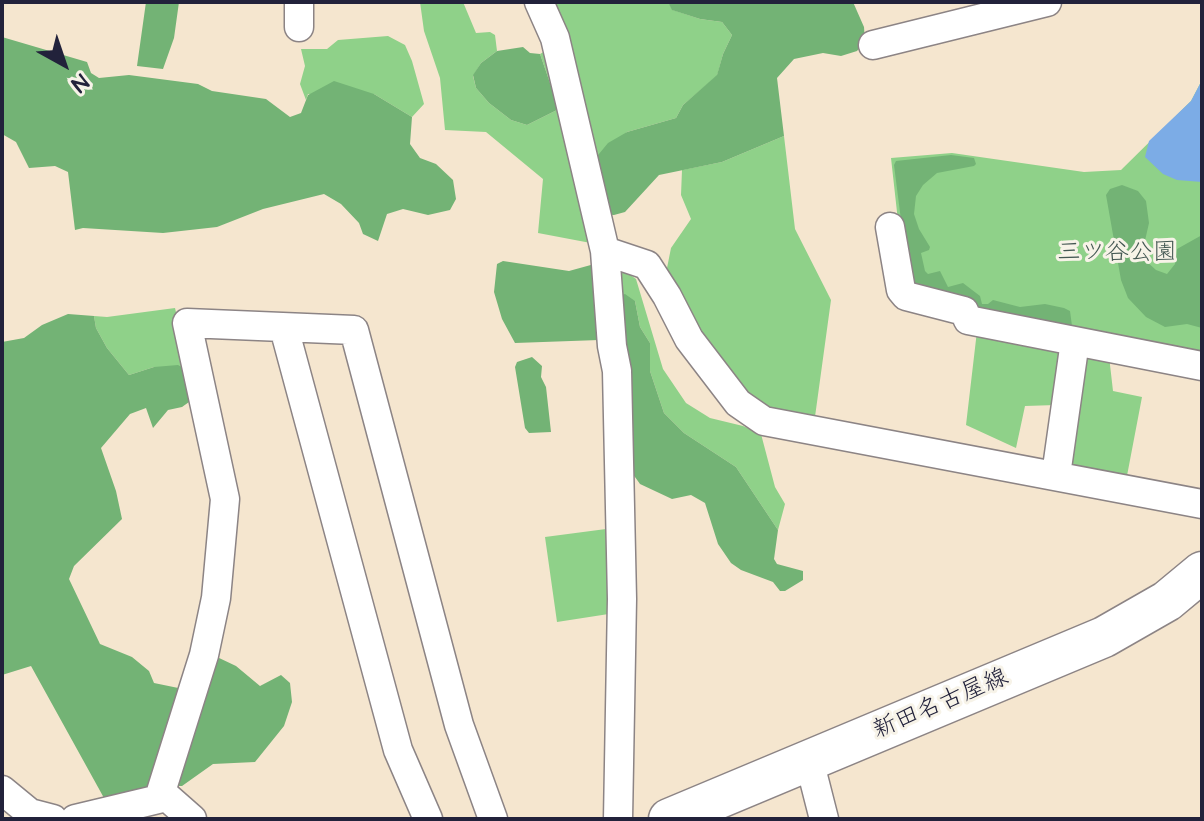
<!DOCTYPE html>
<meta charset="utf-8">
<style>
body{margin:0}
#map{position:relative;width:1204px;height:821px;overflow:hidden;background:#f5e6cf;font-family:"Architects Daughter",sans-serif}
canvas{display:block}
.frame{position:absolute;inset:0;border:4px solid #22223b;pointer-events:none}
.north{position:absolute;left:24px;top:24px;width:80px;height:80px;-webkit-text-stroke:6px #f7f3e8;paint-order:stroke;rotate:140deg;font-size:22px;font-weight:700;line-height:32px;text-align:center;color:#22223b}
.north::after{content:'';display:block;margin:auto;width:28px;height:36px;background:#22223b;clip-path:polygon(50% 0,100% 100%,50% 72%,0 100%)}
</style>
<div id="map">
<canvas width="1204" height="821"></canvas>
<div class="frame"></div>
<div class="north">N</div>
</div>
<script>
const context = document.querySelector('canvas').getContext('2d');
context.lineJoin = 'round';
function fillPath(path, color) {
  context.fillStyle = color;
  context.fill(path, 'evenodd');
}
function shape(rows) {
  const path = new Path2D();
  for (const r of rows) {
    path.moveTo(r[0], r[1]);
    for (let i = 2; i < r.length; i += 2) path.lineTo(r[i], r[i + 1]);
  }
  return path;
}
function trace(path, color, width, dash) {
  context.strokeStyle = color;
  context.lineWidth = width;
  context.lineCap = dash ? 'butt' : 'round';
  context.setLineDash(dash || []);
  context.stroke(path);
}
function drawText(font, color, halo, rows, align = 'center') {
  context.font = font + ' "Architects Daughter","Klee One",sans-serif';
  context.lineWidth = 6;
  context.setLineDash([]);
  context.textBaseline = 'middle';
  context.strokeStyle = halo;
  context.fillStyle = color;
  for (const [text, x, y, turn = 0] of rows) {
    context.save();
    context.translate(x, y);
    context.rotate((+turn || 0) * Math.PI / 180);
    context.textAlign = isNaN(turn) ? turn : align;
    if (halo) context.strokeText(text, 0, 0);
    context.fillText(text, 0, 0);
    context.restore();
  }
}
fillPath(shape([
 [420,2,463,2,476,33,490,32,495,35,497,51,481,63,473,76,476,88,489,103,511,120,527,125,559,109,540,54,551,48,596,244,538,233,543,179,486,132,445,130,440,78,424,31],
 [543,2,668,2,673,10,700,19,722,22,732,35,723,54,717,76,683,105,676,118,627,132,594,160],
 [388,36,405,45,412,61,424,104,412,117,374,94,308,94,306,100,300,84,305,66,301,49,327,49,338,40],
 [1202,80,1202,355,915,293,898,221,891,158,952,153,1084,172,1121,170,1191,101],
 [784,136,795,229,831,300,814,424,758,406,702,345,667,268,671,248,691,219,681,195,682,170,722,162],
 [618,266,636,279,663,369,686,403,710,418,743,426,761,434,775,487,785,504,778,530,736,467,684,433,664,413,650,371,650,343,640,327,635,301,612,298],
 [175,308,190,372,154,367,129,375,107,348,96,328,94,316,107,317],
 [977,331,1065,351,1056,405,1025,406,1016,448,966,425],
 [1079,350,1109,356,1113,391,1142,397,1126,481,1061,471],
 [606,529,617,532,615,613,557,622,545,537]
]), '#8fd189');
fillPath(shape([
 [146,2,179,2,174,38,163,69,137,66],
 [668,2,853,2,864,27,865,41,857,51,841,56,823,53,794,59,777,78,784,136,722,162,659,175,625,212,614,215,600,214,594,160,608,143,627,132,676,118,683,105,717,75,723,54,732,35,722,22,700,19,672,10],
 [2,37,87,62,91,73,99,78,129,75,198,84,212,91,266,99,290,117,301,113,308,95,334,81,374,94,412,117,410,144,420,158,436,164,453,180,456,199,450,210,428,215,403,209,387,214,378,241,363,234,359,223,341,204,324,194,263,209,217,227,163,233,83,228,75,230,68,172,55,166,29,168,16,142,2,134],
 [523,47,530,53,540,54,559,109,527,125,511,120,489,103,476,88,473,75,481,63,497,51],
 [951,155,974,158,976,164,974,166,937,173,923,185,916,196,914,214,919,229,930,247,929,250,921,253,925,271,928,274,940,271,948,287,963,283,980,296,982,304,988,304,993,300,1020,307,1045,304,1064,308,1070,311,1072,326,1069,327,979,310,909,283,894,165,896,161],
 [1122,185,1138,191,1146,201,1149,223,1144,245,1146,261,1156,270,1167,274,1175,264,1177,249,1202,235,1202,328,1187,324,1165,327,1146,317,1128,298,1121,280,1106,195,1110,189],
 [503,261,569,271,598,263,599,340,515,343,502,319,494,292,497,264],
 [625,294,635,301,640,327,650,343,650,371,664,413,684,433,736,467,778,530,774,559,777,564,803,571,803,580,785,591,780,591,773,582,741,570,731,563,718,544,705,503,691,495,672,499,640,484,630,470,612,298],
 [68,314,94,316,96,328,107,348,129,375,154,367,178,365,190,372,196,397,182,407,168,410,153,428,146,408,130,414,101,448,116,491,122,519,74,566,69,579,100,644,132,657,149,671,154,683,188,690,152,796,104,798,31,666,2,675,2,342,24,338,42,325],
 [532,357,542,366,541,377,546,387,551,432,529,433,525,428,515,367,517,362],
 [217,657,236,666,260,686,281,675,290,683,292,702,284,726,255,762,213,764,182,786,177,786]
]), '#73b375');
fillPath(shape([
 [1202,80,1202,182,1177,180,1163,174,1145,157,1149,141,1191,101]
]), '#7cace6');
const minor = shape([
 [299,2,299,27],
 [539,2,555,38,605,251,612,346,617,371,622,599,618,819],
 [873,45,1047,2],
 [890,227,901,290,906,296,964,311,968,320,1202,366],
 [605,251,647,265,667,296,689,339,738,403,764,421,1202,504],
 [284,328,398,750,428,819],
 [1056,475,1075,341],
 [809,760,824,819],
 [2,790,30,813,53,819],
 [159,798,204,655,216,598,225,499,187,323,354,330,459,725,493,819],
 [75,819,167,797,192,819]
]);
const secondary = shape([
 [669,819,1104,637,1167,601,1202,572]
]);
trace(minor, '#8c8485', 31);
trace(secondary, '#8c8485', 43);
trace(minor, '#fff', 28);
trace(secondary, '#fff', 40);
drawText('24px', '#435752', '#f7f3e8', [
 ["三ツ谷公園",1117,254]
]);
drawText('24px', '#22223b', '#f7f3e8', [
 ["新田名古屋線",941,705,-23]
]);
</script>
